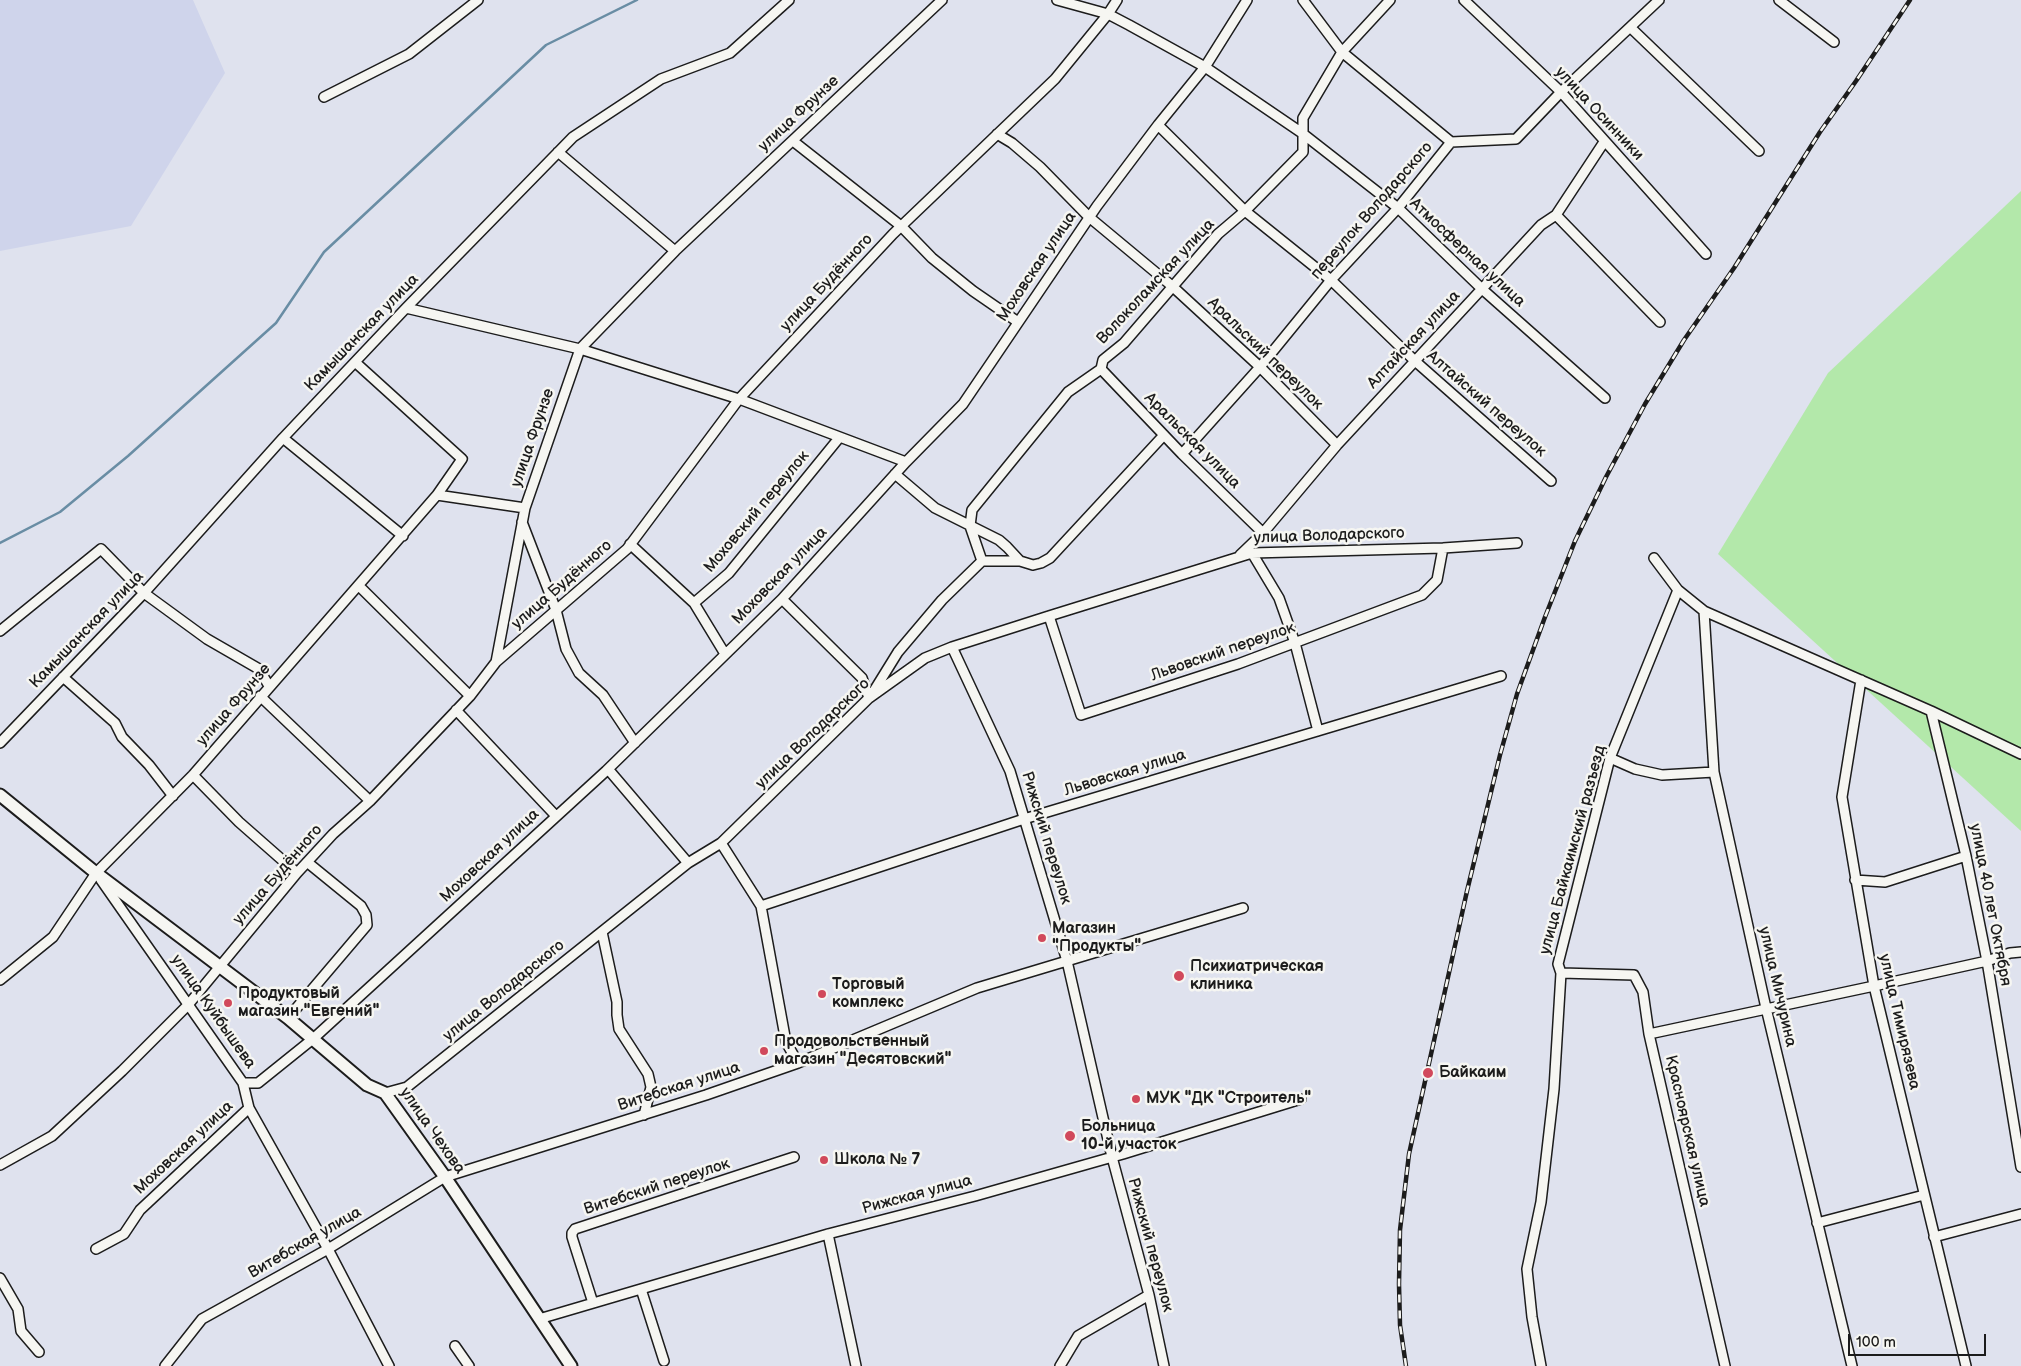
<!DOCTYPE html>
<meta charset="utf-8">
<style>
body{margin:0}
#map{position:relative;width:2021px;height:1366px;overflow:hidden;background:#dfe2ee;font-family:"Balsamiq Sans",sans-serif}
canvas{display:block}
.scale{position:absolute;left:1848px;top:1334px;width:138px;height:22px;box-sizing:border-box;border:2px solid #1c1c1c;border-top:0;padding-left:6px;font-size:15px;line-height:18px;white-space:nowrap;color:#1c1c1c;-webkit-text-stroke:4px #f6f6f2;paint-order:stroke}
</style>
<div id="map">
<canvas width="2021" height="1366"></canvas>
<div class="scale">100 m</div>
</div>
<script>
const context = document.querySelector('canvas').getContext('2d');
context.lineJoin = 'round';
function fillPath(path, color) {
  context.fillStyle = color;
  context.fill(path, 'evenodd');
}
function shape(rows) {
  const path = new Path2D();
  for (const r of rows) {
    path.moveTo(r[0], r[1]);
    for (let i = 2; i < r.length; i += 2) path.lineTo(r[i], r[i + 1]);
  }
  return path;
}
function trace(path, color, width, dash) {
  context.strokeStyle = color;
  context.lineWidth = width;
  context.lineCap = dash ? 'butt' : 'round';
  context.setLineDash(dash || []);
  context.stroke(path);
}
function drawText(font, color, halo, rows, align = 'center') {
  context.font = font + ' "Balsamiq Sans",sans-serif';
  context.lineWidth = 5;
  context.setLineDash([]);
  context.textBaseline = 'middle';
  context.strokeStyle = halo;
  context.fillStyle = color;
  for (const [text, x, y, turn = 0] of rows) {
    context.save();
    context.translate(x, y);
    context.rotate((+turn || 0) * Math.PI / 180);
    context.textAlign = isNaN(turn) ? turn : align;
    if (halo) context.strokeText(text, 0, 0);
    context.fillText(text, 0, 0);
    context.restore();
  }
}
fillPath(shape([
 [0,0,193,0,225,73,131,226,0,251]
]), '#cfd4eb');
fillPath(shape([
 [2021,191,2021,831,1718,554,1828,373]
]), '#b3e8aa');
trace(shape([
 [0,543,60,512,128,456,276,323,324,252,546,45,637,0]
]), '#698da4', 2.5);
const minor = shape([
 [1057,0,1108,14,1129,25,1205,67,1302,133,1398,208,1482,289,1605,398],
 [1303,0,1342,52,1451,142],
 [1464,0,1561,92,1706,254],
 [1779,0,1834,42],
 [1631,28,1759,151],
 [324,97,409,54,478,0],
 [1158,125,1245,211,1331,280,1415,361,1551,481],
 [997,134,1012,143,1040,167,1089,217,1172,286,1260,367,1337,445],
 [793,141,901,226,932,258,973,291,1018,322],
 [558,152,675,251],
 [1556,215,1660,322],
 [406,308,580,349,739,399,906,462],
 [355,362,462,459,437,495],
 [1101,369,1182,454,1263,533],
 [283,438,403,536],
 [1182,454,1260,367,1331,280,1398,208,1451,142,1516,139,1561,92,1659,0],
 [895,474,935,508,999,540,1007,547,1020,561],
 [522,522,556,610,566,649,579,673,603,695,635,743],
 [630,544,694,603,725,654],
 [1252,553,1279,598,1295,643,1318,731],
 [1240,555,1263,533,1337,445,1415,361,1541,225,1556,215,1604,142],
 [1654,558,1678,590,1704,611,1931,711,2021,754],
 [982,561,1020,561,1033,565,1041,563,1050,558,1164,435],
 [359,586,470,696],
 [782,599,862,678,869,698],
 [694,603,729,573,839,438],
 [1704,611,1714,772,1766,1008,1852,1366],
 [1049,616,1081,715,1238,664,1422,595,1437,580,1443,548],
 [0,631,101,549,144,593,207,639,259,669,269,686],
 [952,647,1010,771,1067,961,1112,1157,1149,1295,1164,1366],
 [496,662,525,508],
 [63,677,115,723,122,737,149,765,173,796],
 [1861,680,1842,797,1874,986,1966,1366],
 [872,694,898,652,942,600,982,561,970,526,972,510,1068,392,1101,369,1103,360,1124,343,1218,234,1245,211,1303,152,1303,118,1342,52,1390,0],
 [260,696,370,801],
 [456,710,556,816],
 [1931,711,1966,856,1987,961,2021,1167],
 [0,743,144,593,283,438,406,308,573,137,661,79,730,53,789,0],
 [1610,758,1635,769,1662,775,1714,772],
 [608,769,688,863],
 [193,775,239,822,297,873],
 [721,843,761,906,786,1042,798,1063],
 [101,880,243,1083,249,1108,328,1249,389,1366],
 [1855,880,1885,882,1966,856],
 [761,906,1024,819,1501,676],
 [602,932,617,1002,617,1015,619,1029,648,1074,651,1087,644,1115],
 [1561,973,1634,975,1643,992,1649,1034,1725,1366],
 [0,980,53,937,96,873,193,775,437,495,525,508,580,349,675,251,942,0],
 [288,1018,367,925,366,915,361,906,307,862],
 [1649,1034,1874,986,1987,961,2010,953,2021,952],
 [243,1083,258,1083,314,1038,606,771,782,599,906,462,963,404,1097,206,1158,125,1205,67,1247,0],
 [385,1093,407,1087,688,863,721,843,869,698,925,658,952,647,1049,616,1252,553,1443,548,1517,543],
 [0,1165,52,1136,122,1071,188,1005,297,873,333,834,370,801,470,696,496,662,627,549,739,399,893,234,1055,79,1108,14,1117,0],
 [1817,1223,1924,1195],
 [828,1234,856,1366],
 [1934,1237,2021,1214],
 [96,1249,124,1234,140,1210,249,1108],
 [0,1278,18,1309,21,1331,39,1352],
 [641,1289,664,1361],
 [593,1303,572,1237,572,1233,575,1229,794,1157],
 [539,1319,828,1234,975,1196,1123,1154,1301,1099],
 [455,1346,469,1366],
 [165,1366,202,1319,328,1249,445,1177,706,1095,798,1063,977,988,1243,908],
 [1060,1366,1078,1336,1149,1295],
 [1541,1366,1532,1317,1527,1269,1541,1202,1554,1089,1561,973,1558,964,1610,758,1678,590]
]);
const tertiary = shape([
 [0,795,96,873,288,1018,367,1085,385,1093,445,1177,571,1366]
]);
trace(minor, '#1c1c1c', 12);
trace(tertiary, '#1c1c1c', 15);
trace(minor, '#f6f6f2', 9);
trace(tertiary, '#f6f6f2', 11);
const rail = shape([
 [1406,1366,1400,1325,1399,1284,1400,1230,1409,1154,1467,891,1500,755,1517,694,1545,617,1575,541,1606,477,1645,404,1684,340,1734,268,1820,132,1856,81,1910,0]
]);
trace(rail, '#1c1c1c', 4.5);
trace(rail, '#f6f6f2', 2.5, [8]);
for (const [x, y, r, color] of [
 [1042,938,5,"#d1495b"],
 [1179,976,6,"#d1495b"],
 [822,994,5,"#d1495b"],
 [228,1003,5,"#d1495b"],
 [764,1051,5,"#d1495b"],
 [1428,1073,6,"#d1495b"],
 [1136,1099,5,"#d1495b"],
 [1070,1136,6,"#d1495b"],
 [824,1160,5,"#d1495b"]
]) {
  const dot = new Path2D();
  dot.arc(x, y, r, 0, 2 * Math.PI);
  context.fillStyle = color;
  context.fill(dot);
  trace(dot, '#f6f6f2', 2);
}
drawText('16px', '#1c1c1c', '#f6f6f2', [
 ["улица Фрунзе",799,114,-43],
 ["улица Осинники",1599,114,47],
 ["переулок Володарского",1372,211,-49],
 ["Атмосферная улица",1467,253,43],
 ["Моховская улица",1037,267,-56],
 ["Волоколамская улица",1156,282,-47],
 ["улица Будённого",827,283,-47],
 ["Камышанская улица",362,333,-46],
 ["Алтайская улица",1414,340,-47],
 ["Аральский переулок",1265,354,44],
 ["Алтайский переулок",1486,404,41],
 ["улица Фрунзе",533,438,-71],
 ["Аральская улица",1192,441,45],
 ["Моховский переулок",757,512,-50],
 ["улица Володарского",1329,536,-2],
 ["Моховская улица",780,576,-46],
 ["улица Будённого",562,585,-41],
 ["Камышанская улица",87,630,-46],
 ["Львовский переулок",1223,652,-19],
 ["улица Фрунзе",234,705,-49],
 ["улица Володарского",813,734,-44],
 ["Львовская улица",1125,773,-17],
 ["Рижский переулок",1046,838,73],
 ["улица Байкаимский разъезд",1573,850,-75],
 ["Моховская улица",490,856,-43],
 ["улица Будённого",278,875,-49],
 ["улица 40 лет Октября",1990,905,79],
 ["улица Мичурина",1777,987,77],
 ["улица Володарского",504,991,-39],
 ["улица Куйбышева",213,1012,55],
 ["улица Тимирязева",1899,1022,77],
 ["Витебская улица",679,1087,-18],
 ["улица Чехова",432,1131,55],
 ["Красноярская улица",1687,1131,77],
 ["Моховская улица",184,1148,-43],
 ["Витебский переулок",657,1187,-18],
 ["Рижская улица",917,1195,-15],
 ["Витебская улица",305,1243,-30],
 ["Рижский переулок",1150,1245,75]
]);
drawText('bold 16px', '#1c1c1c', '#f6f6f2', [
 ["Магазин",1052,929],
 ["\"Продукты\"",1052,947],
 ["Психиатрическая",1190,967],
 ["клиника",1190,985],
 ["Торговый",832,985],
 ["комплекс",832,1003],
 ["Продуктовый",238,994],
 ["магазин \"Евгений\"",238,1012],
 ["Продовольственный",774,1042],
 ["магазин \"Деcятовский\"",774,1060],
 ["Байкаим",1439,1073],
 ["МУК \"ДК \"Строитель\"",1146,1099],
 ["Больница",1081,1127],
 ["10-й участок",1081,1145],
 ["Школа № 7",834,1160]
], 'left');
</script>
